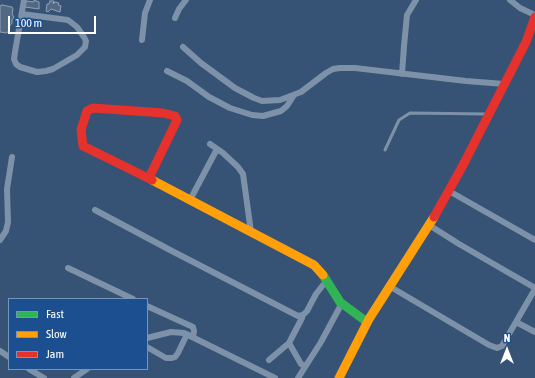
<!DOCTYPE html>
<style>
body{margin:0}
#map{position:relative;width:535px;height:378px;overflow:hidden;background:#365274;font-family:"Asap Condensed",sans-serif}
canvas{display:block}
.legend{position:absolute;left:8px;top:298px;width:140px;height:72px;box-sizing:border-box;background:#1b4f8f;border:1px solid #7695bc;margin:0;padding:5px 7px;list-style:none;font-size:12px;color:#fff}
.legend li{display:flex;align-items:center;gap:8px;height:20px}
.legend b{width:20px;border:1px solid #7695bc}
.north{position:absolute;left:487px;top:330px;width:40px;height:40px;-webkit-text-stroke:3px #1b4f8f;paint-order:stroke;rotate:0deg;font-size:11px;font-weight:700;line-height:16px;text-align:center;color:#fff}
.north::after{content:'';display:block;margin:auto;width:14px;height:18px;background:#fff;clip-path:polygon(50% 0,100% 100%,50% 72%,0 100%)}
.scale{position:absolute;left:8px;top:16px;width:88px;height:18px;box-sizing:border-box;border:2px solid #fff;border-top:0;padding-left:5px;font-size:12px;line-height:14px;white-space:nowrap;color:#fff;-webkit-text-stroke:3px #1b4f8f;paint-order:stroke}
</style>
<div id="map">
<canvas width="535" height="378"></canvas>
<ul class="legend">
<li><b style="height:5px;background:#30b455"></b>Fast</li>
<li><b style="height:5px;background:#ff9f0a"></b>Slow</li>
<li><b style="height:5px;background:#e5322d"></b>Jam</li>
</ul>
<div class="north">N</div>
<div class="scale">100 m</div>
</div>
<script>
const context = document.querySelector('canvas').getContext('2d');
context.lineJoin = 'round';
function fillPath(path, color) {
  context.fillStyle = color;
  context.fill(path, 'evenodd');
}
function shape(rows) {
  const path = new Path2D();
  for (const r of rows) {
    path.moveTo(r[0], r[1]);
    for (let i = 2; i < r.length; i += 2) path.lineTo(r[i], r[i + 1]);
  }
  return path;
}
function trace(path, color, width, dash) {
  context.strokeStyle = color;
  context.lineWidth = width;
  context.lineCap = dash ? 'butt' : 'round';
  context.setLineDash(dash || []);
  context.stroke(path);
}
const building = shape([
 [34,0,39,2,39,9,25,7,26,1,34,2,34,0],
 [50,1,54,1,53,4,55,2,59,3,58,5,61,6,60,12,51,9,48,12,46,11,47,4,49,4,50,1],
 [2,5,12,7,13,9,12,14,14,17,12,20,12,23,8,28,9,28,8,32,6,33,0,32,0,6,2,5]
]);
fillPath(building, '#526984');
trace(building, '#92a2b6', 1);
trace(shape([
 [385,150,399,120,410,113,486,114]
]), '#7d92a8', 3);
trace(shape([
 [510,0,520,8,535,15],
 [22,14,68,20,77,27,84,37,86,41,85,47,77,55,53,69,46,71,37,72,20,67,16,64,14,59,15,52,24,0],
 [175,18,179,9,186,0],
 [142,40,145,13,150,0],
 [183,47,201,63,235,88,254,98,262,101,280,100,301,92,326,73,333,69,340,68,355,68,466,81,504,84],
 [167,71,187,81,209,97,230,108,252,115,263,116,281,111,287,106,294,95],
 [402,74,404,46,407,15,416,0],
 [210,144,223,153,238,167,243,174,251,232],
 [449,191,535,240],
 [190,200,217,149],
 [95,210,170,250,298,316,303,315,307,311,316,294,327,280],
 [429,225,459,244,535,288],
 [0,240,6,231,8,222,7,189,12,157],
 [68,268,133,299],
 [389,286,489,345,497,348,502,346,535,289],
 [147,306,193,327,194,331,193,337],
 [516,322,535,332],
 [147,338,171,332,184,333,275,378],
 [289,343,301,364,305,366],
 [147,347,166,358,172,358,175,357,178,353,187,334],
 [0,351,9,357],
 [269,360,289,343,302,318],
 [29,369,44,378],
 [74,378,87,369],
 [298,378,321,342,342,303]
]), '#7d92a8', 6);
trace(shape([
 [323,275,340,302,367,322]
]), '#30b455', 9);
trace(shape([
 [152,180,314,265,323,275],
 [339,378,369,319,434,217]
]), '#ff9f0a', 9);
trace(shape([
 [149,178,177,120,175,116,163,113,93,108,87,111,81,130,83,146,152,180],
 [434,217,462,167,526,42,535,17]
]), '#e5322d', 9);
</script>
